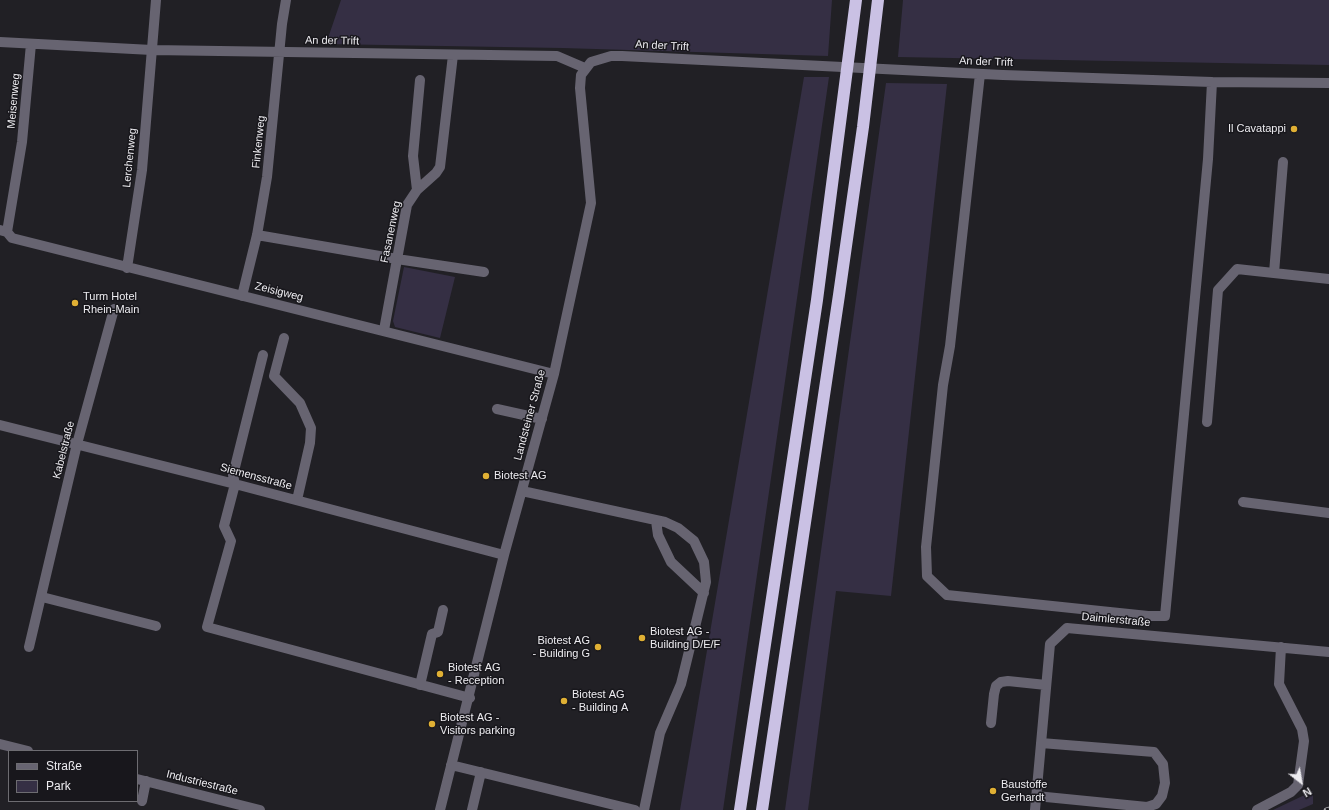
<!DOCTYPE html>
<meta charset="utf-8">
<style>
body{margin:0}
#map{position:relative;width:1329px;height:810px;overflow:hidden;background:#212025;font-family:Arial,sans-serif}
canvas{display:block}
.legend{position:absolute;left:8px;top:750px;width:130px;height:52px;box-sizing:border-box;background:#18171c;border:1px solid #6d6c71;margin:0;padding:5px 7px;list-style:none;font-size:12px;color:#edecf0}
.legend li{display:flex;align-items:center;gap:8px;height:20px}
.legend b{width:20px;border:1px solid #6d6c71}
.north{position:absolute;left:1281px;top:762px;width:40px;height:40px;-webkit-text-stroke:3px #18171c;paint-order:stroke;rotate:149deg;font-size:11px;font-weight:700;line-height:16px;text-align:center;color:#edecf0}
.north::after{content:'';display:block;margin:auto;width:14px;height:18px;background:#edecf0;clip-path:polygon(50% 0,100% 100%,50% 72%,0 100%)}
</style>
<div id="map">
<canvas width="1329" height="810"></canvas>
<ul class="legend">
<li><b style="height:5px;background:#676471"></b>Straße</li>
<li><b style="height:11px;background:#352f44"></b>Park</li>
</ul>
<div class="north">N</div>
</div>
<script>
const context = document.querySelector('canvas').getContext('2d');
context.lineJoin = 'round';
function fillPath(path, color) {
  context.fillStyle = color;
  context.fill(path, 'evenodd');
}
function shape(rows) {
  const path = new Path2D();
  for (const r of rows) {
    path.moveTo(r[0], r[1]);
    for (let i = 2; i < r.length; i += 2) path.lineTo(r[i], r[i + 1]);
  }
  return path;
}
function trace(path, color, width, dash) {
  context.strokeStyle = color;
  context.lineWidth = width;
  context.lineCap = dash ? 'butt' : 'round';
  context.setLineDash(dash || []);
  context.stroke(path);
}
function drawText(font, color, halo, rows, align = 'center') {
  context.font = font + ' Arial,sans-serif';
  context.lineWidth = 3;
  context.setLineDash([]);
  context.textBaseline = 'middle';
  context.strokeStyle = halo;
  context.fillStyle = color;
  for (const [text, x, y, turn = 0] of rows) {
    context.save();
    context.translate(x, y);
    context.rotate((+turn || 0) * Math.PI / 180);
    context.textAlign = isNaN(turn) ? turn : align;
    if (halo) context.strokeText(text, 0, 0);
    context.fillText(text, 0, 0);
    context.restore();
  }
}
fillPath(shape([
 [341,0,832,0,828,56,562,48,326,44],
 [903,0,1329,0,1329,65,898,57],
 [804,77,829,77,723,810,680,810],
 [886,83,947,84,891,596,836,591,808,810,785,810],
 [404,267,455,277,440,338,395,327,393,321],
 [1313,791,1313,804,1299,810,1273,810]
]), '#352f44');
trace(shape([
 [0,42,152,50,557,56,585,68],
 [980,74,950,346,943,385,926,547,927,576,947,595,1148,616,1165,616,1208,159,1212,82],
 [417,190,413,156,420,80],
 [0,230,7,232,12,238,554,374],
 [7,232,22,142,31,44],
 [257,235,397,259,484,272],
 [127,268,142,170,156,0],
 [1274,273,1283,162],
 [242,296,257,235,267,177,282,24,286,0],
 [384,330,407,205,417,190,436,173,440,167,453,55],
 [284,338,274,376,300,403,311,428,310,443,297,500],
 [263,355,233,475,235,484,224,526,231,541,207,627,470,698],
 [497,409,542,419],
 [1207,422,1218,290,1237,269,1329,279],
 [0,425,235,484,504,555],
 [522,491,665,522,678,528,694,541,704,562,706,582,681,684,660,733,644,810],
 [1243,502,1329,513],
 [656,521,658,535,671,562,704,593],
 [42,597,156,626],
 [29,647,77,444,114,309],
 [420,685,432,634,438,632,443,610],
 [991,723,994,694,996,686,1001,682,1008,681,1046,685],
 [0,744,28,751],
 [451,765,635,810],
 [137,779,260,810],
 [1036,796,1147,807,1156,804,1162,796,1165,783,1163,764,1154,752,1041,743],
 [142,801,146,781],
 [440,810,504,555,554,374,591,203,580,88,581,75,591,62,611,56,622,56,1003,75,1212,82,1329,83],
 [472,810,481,772],
 [1035,810,1050,644,1067,628,1329,652],
 [1257,810,1291,792,1298,785,1304,741,1302,729,1279,684,1281,647]
]), '#676471', 10);
trace(shape([
 [740,810,817,300,856,0],
 [762,810,839,295,863,127,878,0]
]), '#cac1e4', 12);
const rail = shape([
 [1326,810,1329,809]
]);
trace(rail, '#adacb0', 4.5);
trace(rail, '#18171c', 3, [9]);
for (const [x, y, r, color] of [
 [1294,129,4,"#e0b034"],
 [75,303,4,"#e0b034"],
 [486,476,4,"#e0b034"],
 [642,638,4,"#e0b034"],
 [598,647,4,"#e0b034"],
 [440,674,4,"#e0b034"],
 [564,701,4,"#e0b034"],
 [432,724,4,"#e0b034"],
 [993,791,4,"#e0b034"]
]) {
  const dot = new Path2D();
  dot.arc(x, y, r, 0, 2 * Math.PI);
  context.fillStyle = color;
  context.fill(dot);
  trace(dot, '#18171c', 1.5);
}
drawText('11px', '#edecf0', '#18171c', [
 ["An der Trift",332,41,1],
 ["An der Trift",662,46,3],
 ["An der Trift",986,62,2],
 ["Meisenweg",14,101,-85],
 ["Finkenweg",259,142,-84],
 ["Lerchenweg",130,158,-84],
 ["Fasanenweg",391,232,-78],
 ["Zeisigweg",279,292,14],
 ["Landsteiner Straße",530,415,-75],
 ["Kabelstraße",64,450,-76],
 ["Siemensstraße",256,477,15],
 ["Daimlerstraße",1116,620,5],
 ["Industriestraße",202,783,14]
]);
drawText('11px', '#edecf0', '#18171c', [
 ["Il Cavatappi",1286,129,"right"],
 ["Turm Hotel",83,297],
 ["Rhein-Main",83,310],
 ["Biotest AG",494,476],
 ["Biotest AG -",650,632],
 ["Building D/E/F",650,645],
 ["Biotest AG",590,641,"right"],
 ["- Building G",590,654,"right"],
 ["Biotest AG",448,668],
 ["- Reception",448,681],
 ["Biotest AG",572,695],
 ["- Building A",572,708],
 ["Biotest AG -",440,718],
 ["Visitors parking",440,731],
 ["Baustoffe",1001,785],
 ["Gerhardt",1001,798]
], 'left');
</script>
